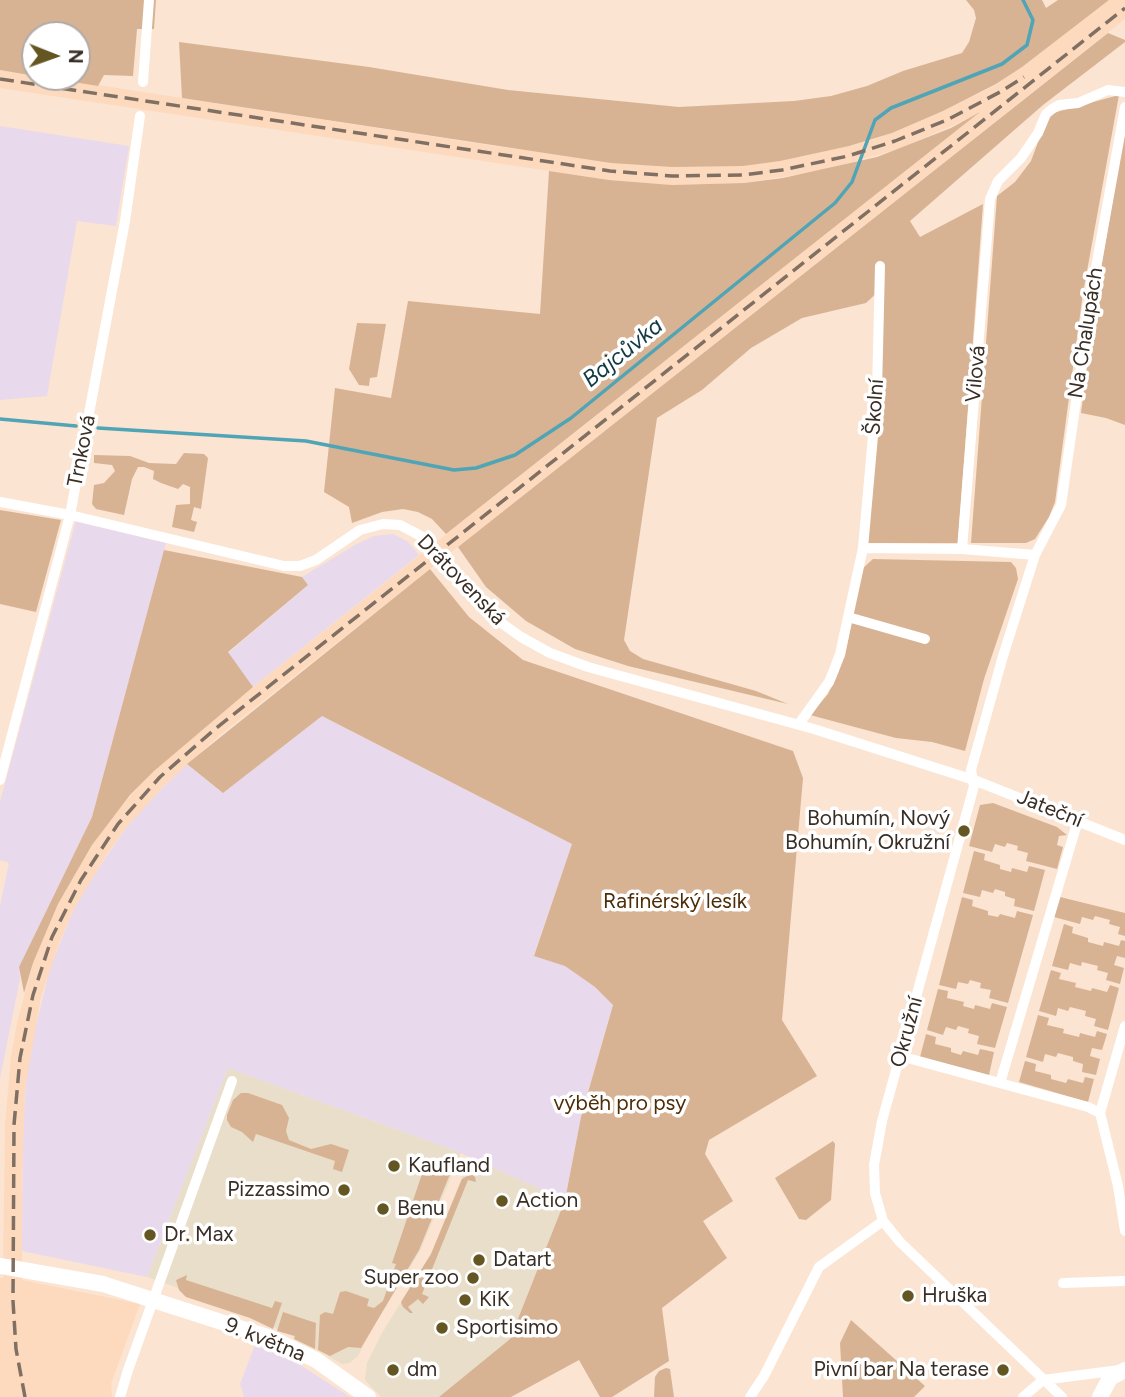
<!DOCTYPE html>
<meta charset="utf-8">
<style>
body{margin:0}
#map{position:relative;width:1125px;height:1397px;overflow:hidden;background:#fbe4d1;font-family:Figtree,sans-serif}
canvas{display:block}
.north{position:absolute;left:21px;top:21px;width:70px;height:70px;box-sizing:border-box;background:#fff;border:2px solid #b0aba8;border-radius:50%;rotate:91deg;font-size:19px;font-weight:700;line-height:28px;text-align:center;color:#392e25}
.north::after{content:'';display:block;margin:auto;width:24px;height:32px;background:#645623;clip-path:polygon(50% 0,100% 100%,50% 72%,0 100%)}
</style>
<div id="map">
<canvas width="1125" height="1397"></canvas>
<div class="north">N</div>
</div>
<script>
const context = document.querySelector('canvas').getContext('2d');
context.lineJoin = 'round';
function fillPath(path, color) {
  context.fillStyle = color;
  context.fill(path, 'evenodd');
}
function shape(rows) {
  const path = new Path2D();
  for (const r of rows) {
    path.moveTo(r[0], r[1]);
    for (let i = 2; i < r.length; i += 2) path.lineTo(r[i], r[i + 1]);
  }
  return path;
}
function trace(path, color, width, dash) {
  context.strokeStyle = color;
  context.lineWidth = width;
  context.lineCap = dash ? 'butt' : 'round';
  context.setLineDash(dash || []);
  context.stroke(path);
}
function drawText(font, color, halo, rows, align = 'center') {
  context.font = font + ' Figtree,sans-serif';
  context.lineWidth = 7;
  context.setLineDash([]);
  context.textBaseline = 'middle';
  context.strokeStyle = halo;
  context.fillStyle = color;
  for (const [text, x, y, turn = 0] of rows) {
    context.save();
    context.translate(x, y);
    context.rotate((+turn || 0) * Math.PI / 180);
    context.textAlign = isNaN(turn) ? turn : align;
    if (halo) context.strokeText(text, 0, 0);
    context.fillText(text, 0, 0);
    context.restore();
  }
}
fillPath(shape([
 [228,1068,461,1153,420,1251,373,1327,358,1356,349,1363,342,1364,285,1332,173,1286,147,1277],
 [470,1157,565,1200,510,1339,439,1397,381,1397,365,1380,367,1363,382,1333,431,1254]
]), '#e9dec9');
fillPath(shape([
 [0,126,129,146,116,226,77,221,47,396,0,400],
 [77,517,167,539,92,817,19,967,20,979,0,1078,0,906,9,863,0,860,0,802],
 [393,534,407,541,419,555,253,687,228,653,308,585,302,577,355,545,374,536],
 [322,716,572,844,534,955,565,966,595,987,613,1004,581,1117,565,1200,456,1151,228,1068,147,1277,22,1251,23,1125,28,1059,50,968,73,911,88,884,125,829,143,807,187,764,223,793],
 [255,1345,297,1363,350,1397,244,1397,240,1384]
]), '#e8d9ec');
fillPath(shape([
 [1109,0,1125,0,1125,19,220,735,166,784,125,829,107,854,73,911,60,941,41,997,25,1090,22,1185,22,1280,140,1304,111,1384,112,1397,0,1397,0,1278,3,1278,5,1124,11,1057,17,1023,33,963,58,904,92,845,111,818,153,771,209,722,976,115,899,149,819,171,744,183,672,185,609,180,0,88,0,70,494,146,642,165,872,140,892,133,943,111,996,85]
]), '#fddabe');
fillPath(shape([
 [0,0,156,0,154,29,137,29,133,76,104,75,98,86,43,77,77,77,77,35,35,35,35,76,0,70],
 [966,0,1042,0,1046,8,1058,0,1109,0,1022,67,996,84,943,111,892,133,849,146,780,161,743,166,672,167,611,163,182,98,179,42,369,67,508,90,679,107,794,101,831,96,867,86,903,71,962,53,969,42,976,18,974,10],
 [1108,33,1125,40,1125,42,1043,105,910,221,920,237,983,204,958,543,868,543,883,287,866,303,802,318,751,348,702,390,657,418,624,640,630,651,643,659,756,691,788,704,628,666,575,649,526,621,486,587,458,547],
 [1119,95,1083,293,1055,502,1049,517,1035,539,1026,543,971,543,997,196,1015,182,1031,161,1047,118,1053,113],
 [980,112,446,534,432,519,418,512,403,509,382,512,352,523,349,507,324,492,335,388,391,398,408,301,540,314,549,171,609,180,672,185,744,183,783,178,877,157,951,128],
 [1125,128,1125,425,1106,418,1081,413,1096,299],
 [357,323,386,324,377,377,370,378,369,386,359,385,349,369],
 [184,453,204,454,208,458,201,509,194,507,191,520,197,522,194,532,172,527,176,505,190,504,190,487,183,484,178,489,161,483,153,479,154,471,144,467,138,467,132,479,124,515,96,509,92,504,94,485,104,483,115,471,112,465,94,463,94,455,130,456,149,463,176,464],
 [0,510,61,520,36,612,0,604],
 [164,550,302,577,308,585,228,652,253,687,154,771,130,795,92,845,58,904,33,963,24,993,19,967,92,817],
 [873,559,1011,562,1016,568,1018,579,984,679,965,751,932,742,896,738,810,715,828,694,845,656,862,569],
 [430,569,469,617,523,660,793,751,803,778,782,1020,817,1076,709,1140,705,1154,733,1201,703,1221,727,1258,662,1308,669,1361,612,1397,600,1397,579,1360,511,1397,439,1397,510,1339,565,1200,581,1117,613,1005,595,987,565,966,534,956,572,844,322,716,223,793,187,764],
 [993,803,1057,827,1067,835,1059,836,1057,845,1063,847,1057,869,1026,861,1028,853,1017,850,1018,846,1007,843,1005,847,995,844,992,852,969,846,980,805],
 [974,851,985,854,984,860,1000,865,1000,869,1011,872,1012,868,1027,872,1029,866,1045,870,1034,911,1014,906,1015,899,1005,896,1005,892,995,889,993,893,982,890,980,897,963,893],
 [962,897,973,900,972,906,988,911,988,915,998,917,1000,914,1015,918,1017,911,1033,915,1008,1003,989,998,991,990,980,988,981,983,970,980,968,984,958,982,956,989,939,985],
 [1060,897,1125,913,1125,936,1118,934,1120,927,1109,924,1110,920,1095,916,1093,920,1082,917,1080,924,1054,917],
 [1064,924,1073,927,1072,933,1088,938,1088,942,1103,946,1104,942,1119,946,1121,940,1125,941,1125,958,1117,956,1114,965,1124,968,1120,984,1106,980,1108,973,1097,970,1098,966,1082,962,1081,966,1070,963,1068,970,1052,966],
 [1051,970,1061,973,1059,979,1076,983,1075,987,1091,991,1092,988,1107,992,1110,985,1119,988,1108,1030,1094,1026,1096,1019,1085,1016,1086,1011,1070,1007,1068,1011,1058,1008,1056,1016,1039,1011],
 [938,989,948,991,947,998,964,1002,963,1006,974,1009,975,1005,990,1009,992,1003,1007,1007,995,1048,977,1044,979,1036,968,1033,969,1029,958,1026,956,1030,946,1027,943,1035,927,1030],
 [1038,1015,1049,1018,1047,1025,1064,1029,1063,1033,1079,1037,1080,1033,1095,1037,1097,1031,1107,1034,1102,1050,1092,1048,1090,1056,1100,1059,1096,1075,1082,1072,1083,1064,1073,1061,1073,1057,1058,1053,1056,1057,1045,1054,1043,1062,1026,1057],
 [926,1034,936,1037,935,1044,951,1048,951,1052,961,1055,963,1051,978,1055,980,1049,994,1052,989,1075,920,1057],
 [1025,1061,1036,1064,1035,1071,1051,1075,1051,1079,1066,1083,1068,1079,1083,1083,1085,1077,1094,1079,1088,1102,1019,1082],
 [241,1093,248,1093,282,1105,289,1118,286,1131,289,1140,311,1149,331,1144,349,1150,342,1172,333,1169,335,1161,256,1134,253,1142,242,1132,231,1127,227,1120,227,1115,233,1100],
 [833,1141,835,1144,831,1200,806,1220,799,1219,775,1178],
 [452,1157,457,1157,419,1250,361,1348,348,1347,330,1356,318,1350,320,1315,325,1312,333,1314,340,1292,346,1291,369,1299,367,1306,374,1308,383,1301,396,1264,392,1263,424,1168,427,1169,432,1162,437,1169,447,1170,452,1165],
 [471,1174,475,1177,476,1182,468,1180,422,1294,429,1297,423,1304,418,1299,408,1307,413,1313,410,1313,403,1307,401,1302,431,1254,462,1179],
 [187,1275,186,1280,272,1308,275,1301,282,1303,273,1329,250,1318,186,1297,179,1290,176,1280],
 [283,1312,316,1323,315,1349,294,1339,295,1336,277,1331],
 [851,1320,925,1386,914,1397,843,1397,840,1343],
 [666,1368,670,1369,674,1397,654,1397,655,1377,659,1371]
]), '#d7b394');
trace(shape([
 [0,419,76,426],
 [98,428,306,441,454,470,476,468,515,455,571,418,835,203,852,182,875,120,891,108,1002,64,1027,45,1033,20,1023,0]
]), '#4fa4b6', 3.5);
trace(shape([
 [143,82,149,0],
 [0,502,70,515,284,566,300,566,316,560,360,530,383,524,400,525,421,536,464,589,489,614,521,637,550,653,588,667,814,729,974,780,1125,840],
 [863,548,962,549,1035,555],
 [962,549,990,199,998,181,1021,158,1038,133,1046,114,1052,109,1059,105,1078,103,1108,90,1125,92],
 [848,617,925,639],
 [799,724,829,682,834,670,840,654,863,548,877,391,880,266],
 [0,780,70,515,125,221,140,116],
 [900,1056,1088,1107,1100,1113,1118,1186,1125,1231],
 [1000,1083,1078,820],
 [1100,1113,1125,1026],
 [1063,1283,1125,1281],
 [120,1397,128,1370,232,1081],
 [750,1397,764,1376,819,1267,883,1221],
 [1023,1397,1043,1380,1119,1370],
 [1062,1397,900,1242,883,1221,875,1193,874,1165,882,1121,974,786,971,770,1003,656,1035,555,1061,505,1093,284,1125,107]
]), '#fff', 10);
trace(shape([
 [0,1266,103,1284,268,1337,316,1360,368,1397],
 [1100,1397,1110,1378,1125,1370]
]), '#fff', 16);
trace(shape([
 [0,79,610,171,672,176,743,175,782,170,848,156,895,141,947,120,1000,92,1024,77],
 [25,1397,16,1349,13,1301,14,1125,20,1058,33,995,52,937,81,880,118,824,160,777,215,729,1125,8]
]), '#7f7063', 3.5, [14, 7]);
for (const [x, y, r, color] of [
 [964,831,7,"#645623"],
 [394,1166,7,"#645623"],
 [344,1190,7,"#645623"],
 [502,1201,7,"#645623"],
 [383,1209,7,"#645623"],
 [150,1235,7,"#645623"],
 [479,1260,7,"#645623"],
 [473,1278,7,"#645623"],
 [908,1296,7,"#645623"],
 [465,1300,7,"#645623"],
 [442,1328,7,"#645623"],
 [393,1370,7,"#645623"],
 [1003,1370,7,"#645623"]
]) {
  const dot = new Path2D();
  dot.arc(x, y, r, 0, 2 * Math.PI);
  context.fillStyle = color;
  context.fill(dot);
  trace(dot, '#fff', 2.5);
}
drawText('21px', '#392e25', '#fff', [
 ["Na Chalupách",1086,333,-81],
 ["Vilová",976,374,-85],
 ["Školní",875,407,-86],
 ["Trnková",82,451,-79],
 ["Drátovenská",461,580,46],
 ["Jateční",1050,809,22],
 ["Okružní",907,1032,-75],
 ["9. května",265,1340,22]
]);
drawText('21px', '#392e25', '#fff', [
 ["Bohumín, Nový",950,819,"right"],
 ["Bohumín, Okružní",950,843,"right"],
 ["Kaufland",408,1166],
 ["Pizzassimo",330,1190,"right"],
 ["Action",516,1201],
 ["Benu",397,1209],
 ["Dr. Max",164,1235],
 ["Datart",493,1260],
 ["Super zoo",459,1278,"right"],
 ["Hruška",922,1296],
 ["KiK",479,1300],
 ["Sportisimo",456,1328],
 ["dm",407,1370],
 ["Pivní bar Na terase",989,1370,"right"]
], 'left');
drawText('21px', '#4e2c07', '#fff', [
 ["Rafinérský lesík",675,902],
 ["výběh pro psy",620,1104]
]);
drawText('italic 23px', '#103941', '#fff', [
 ["Bajcůvka",623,353,-39]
]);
</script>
